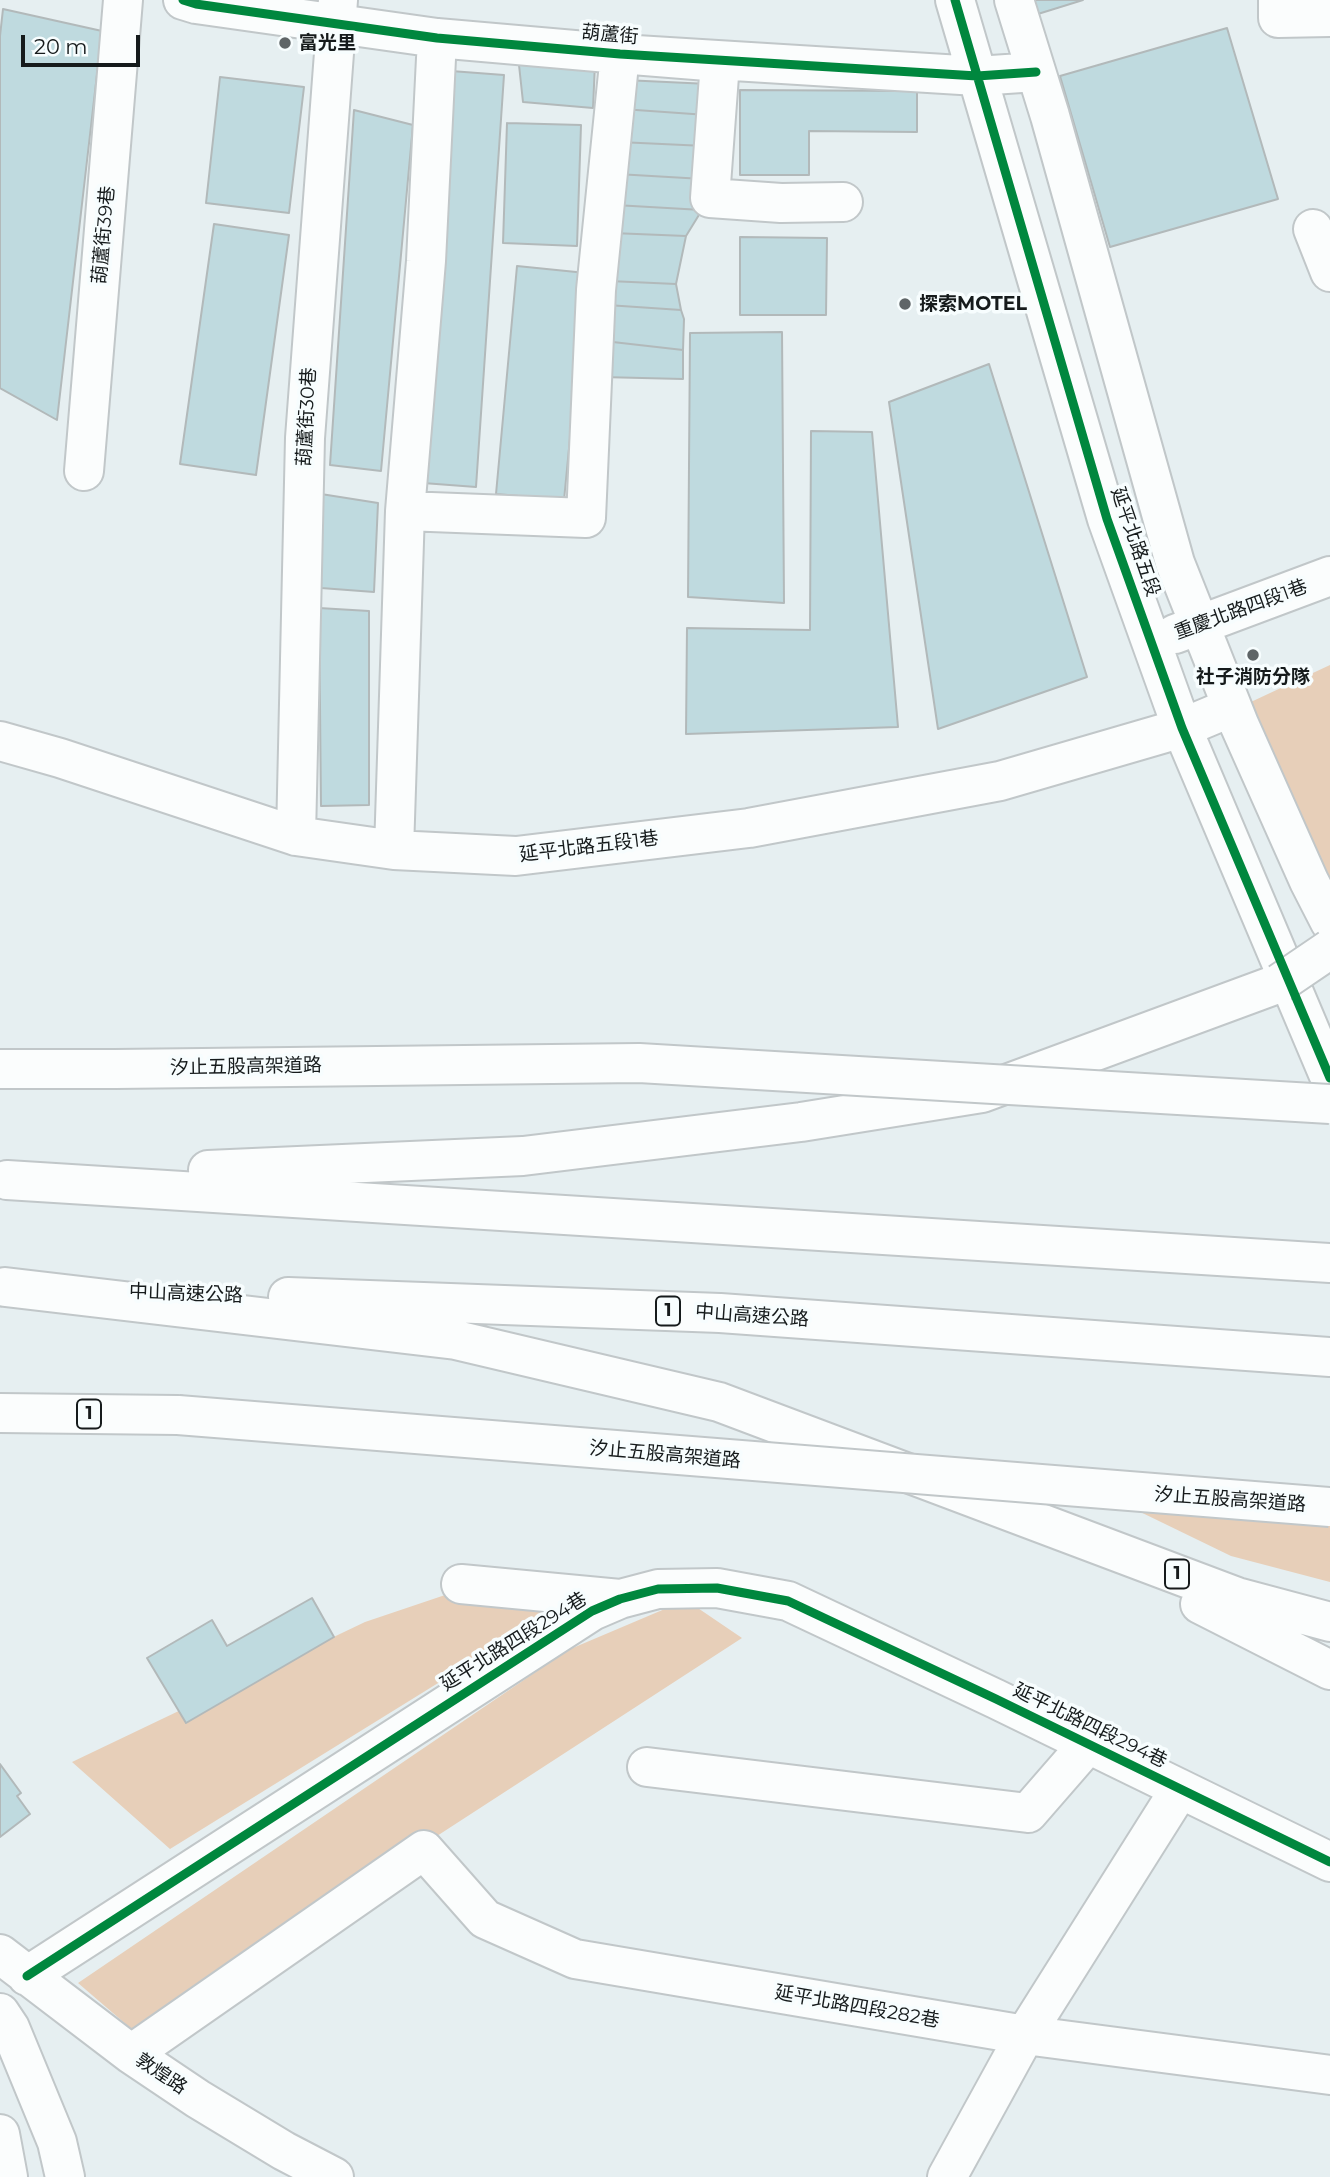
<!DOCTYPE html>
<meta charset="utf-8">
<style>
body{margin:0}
#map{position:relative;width:1330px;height:2177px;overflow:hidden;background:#e6eff1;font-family:Montserrat,sans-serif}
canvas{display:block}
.scale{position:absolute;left:21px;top:35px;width:119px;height:32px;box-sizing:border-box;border:4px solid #161b1c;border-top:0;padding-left:9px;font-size:21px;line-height:24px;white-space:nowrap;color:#161b1c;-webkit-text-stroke:5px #f7fdfe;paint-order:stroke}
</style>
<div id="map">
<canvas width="1330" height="2177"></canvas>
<div class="scale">20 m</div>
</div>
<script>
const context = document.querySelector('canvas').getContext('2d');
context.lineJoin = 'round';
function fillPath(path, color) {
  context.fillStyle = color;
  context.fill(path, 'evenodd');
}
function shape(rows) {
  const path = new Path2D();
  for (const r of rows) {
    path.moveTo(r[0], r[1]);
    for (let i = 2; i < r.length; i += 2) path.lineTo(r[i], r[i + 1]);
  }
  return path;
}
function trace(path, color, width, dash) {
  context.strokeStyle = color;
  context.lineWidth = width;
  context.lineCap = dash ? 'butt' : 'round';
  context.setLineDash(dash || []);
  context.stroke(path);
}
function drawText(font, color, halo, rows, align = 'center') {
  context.font = font + ' Montserrat,"Noto Sans TC",sans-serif';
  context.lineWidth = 7;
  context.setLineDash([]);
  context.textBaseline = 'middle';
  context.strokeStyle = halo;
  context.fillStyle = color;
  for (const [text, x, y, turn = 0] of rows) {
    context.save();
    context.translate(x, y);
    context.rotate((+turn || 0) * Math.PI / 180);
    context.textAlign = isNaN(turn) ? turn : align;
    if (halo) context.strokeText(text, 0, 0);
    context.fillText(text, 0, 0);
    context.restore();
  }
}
fillPath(shape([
 [1330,665,1330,904,1238,708],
 [1128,1506,1330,1520,1330,1582,1231,1556],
 [454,1592,569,1602,170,1849,72,1762,365,1622],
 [686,1600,742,1638,135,2032,78,1983,568,1650]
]), '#e7cfb9');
const building = shape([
 [1020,0,1083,0,1025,18,1020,0],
 [3,9,102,31,57,420,0,388,0,36,3,9],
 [1227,28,1278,199,1110,247,1060,76,1227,28],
 [595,63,593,108,523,102,519,65,595,63],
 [451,71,504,75,476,487,423,483,451,71],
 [220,77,304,87,289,213,206,203,220,77],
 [624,80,709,84,707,115,622,109,624,80],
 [740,90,917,91,917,132,809,131,809,175,740,175,740,90],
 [622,109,707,115,705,146,619,142,622,109],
 [354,110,413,125,381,471,330,465,354,110],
 [507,123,581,125,577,246,503,243,507,123],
 [619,142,705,146,703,179,617,174,619,142],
 [617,174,703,179,702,210,615,205,617,174],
 [615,205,702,210,686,236,612,233,615,205],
 [214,224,289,235,256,475,180,464,214,224],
 [612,233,686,236,676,284,609,281,612,233],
 [740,237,827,238,826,315,740,315,740,237],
 [517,266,586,273,564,500,496,494,517,266],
 [609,281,676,284,681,310,607,305,609,281],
 [607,305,681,310,684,319,683,350,604,341,607,305],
 [782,332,784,603,688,597,690,333,782,332],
 [604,341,683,350,683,379,601,377,604,341],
 [989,364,1087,677,938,729,889,402,989,364],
 [811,431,872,432,898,727,686,734,687,628,810,630,811,431],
 [321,494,378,503,374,592,321,588,321,494],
 [319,608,369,611,369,805,321,806,319,608],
 [312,1598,334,1637,186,1723,147,1658,212,1620,227,1646,312,1598],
 [0,1764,21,1793,17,1796,30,1814,0,1837,0,1764]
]);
fillPath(building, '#bfdadf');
trace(building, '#b2b9ba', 2);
const minor = shape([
 [183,0,196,4,437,38,620,54,977,76,1036,72],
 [955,0,1107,519,1182,728,1330,1078],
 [1014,0,1050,116,1175,563,1239,724,1309,881,1330,922],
 [1278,0,1278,18,1330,17],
 [1313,229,1330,272],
 [84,471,123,0],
 [405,511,586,518,596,290,620,54,720,62,710,198,781,203,843,202],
 [1175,634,1330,576],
 [0,741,60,758,296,836,394,850,516,856,749,828,1000,781,1182,728,1232,707],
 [296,836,305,438,338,0],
 [394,850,405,511,426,261,437,38],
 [461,1584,620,1599],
 [647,1767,1028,1813,1088,1744],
 [0,1954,131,2054,198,2099,284,2151,334,2177],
 [27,1976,592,1611,620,1599,658,1589,717,1588,788,1601,996,1699,1330,1862],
 [131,2054,424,1850,485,1919,575,1959,1025,2035,1330,2075],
 [947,2177,1025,2035,1180,1789]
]);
const major = shape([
 [0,2013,10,2028,57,2142,65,2177]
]);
const highway = shape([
 [0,1069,115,1069],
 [208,1170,523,1156,801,1122,982,1093,1280,983],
 [7,1180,1330,1263],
 [5,1287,456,1340,719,1402,1237,1597,1330,1622],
 [288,1297,720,1313,1330,1357],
 [0,1413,178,1415],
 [1200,1604,1330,1670],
 [0,2134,8,2177]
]);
trace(minor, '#c1c7c9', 42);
trace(major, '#c1c7c9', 42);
trace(highway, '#c1c7c9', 42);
trace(minor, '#fbfdfd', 38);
trace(major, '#fbfdfd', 38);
trace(highway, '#fbfdfd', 38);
const highwayBridge = shape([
 [1280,983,1330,949],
 [115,1069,639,1063,1330,1104],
 [178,1415,1330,1507]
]);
trace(highwayBridge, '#c1c7c9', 42, []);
trace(highwayBridge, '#fbfdfd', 38);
trace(shape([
 [183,0,196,4,437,38,620,54,977,76,1036,72],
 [955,0,1107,519,1182,728,1330,1078],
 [27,1976,592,1611,620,1599,658,1589,717,1588,788,1601,996,1699,1330,1862]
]), '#00873e', 9);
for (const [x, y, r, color] of [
 [285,43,7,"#5f6567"],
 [905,304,7,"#5f6567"],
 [1253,655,7,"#5f6567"]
]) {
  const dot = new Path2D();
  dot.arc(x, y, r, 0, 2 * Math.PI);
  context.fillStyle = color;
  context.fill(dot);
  trace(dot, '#f7fdfe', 2.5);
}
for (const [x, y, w] of [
 [668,1311,24],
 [89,1414,24],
 [1177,1574,24]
]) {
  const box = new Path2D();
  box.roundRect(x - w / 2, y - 14.5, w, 29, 5);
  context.fillStyle = '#f7fdfe';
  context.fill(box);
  trace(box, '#161b1c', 2);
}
drawText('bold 18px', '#161b1c', null, [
 ["1",668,1311],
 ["1",89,1414],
 ["1",1177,1574]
]);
drawText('19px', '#161b1c', '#f7fdfe', [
 ["葫蘆街",610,35,5],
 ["葫蘆街39巷",104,235,-85],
 ["葫蘆街30巷",307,417,-87],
 ["延平北路五段",1135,542,71],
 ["重慶北路四段1巷",1241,610,-20],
 ["延平北路五段1巷",589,847,-7],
 ["汐止五股高架道路",246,1067,-1],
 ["中山高速公路",186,1294,2],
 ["中山高速公路",752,1316,4],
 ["汐止五股高架道路",665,1455,5],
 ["汐止五股高架道路",1230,1500,4],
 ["延平北路四段294巷",514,1642,-32],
 ["延平北路四段294巷",1090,1726,26],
 ["延平北路四段282巷",857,2007,10],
 ["敦煌路",161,2074,34]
]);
drawText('bold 19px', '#161b1c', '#f7fdfe', [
 ["富光里",299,43],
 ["探索MOTEL",919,304],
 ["社子消防分隊",1253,677,"center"]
], 'left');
</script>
